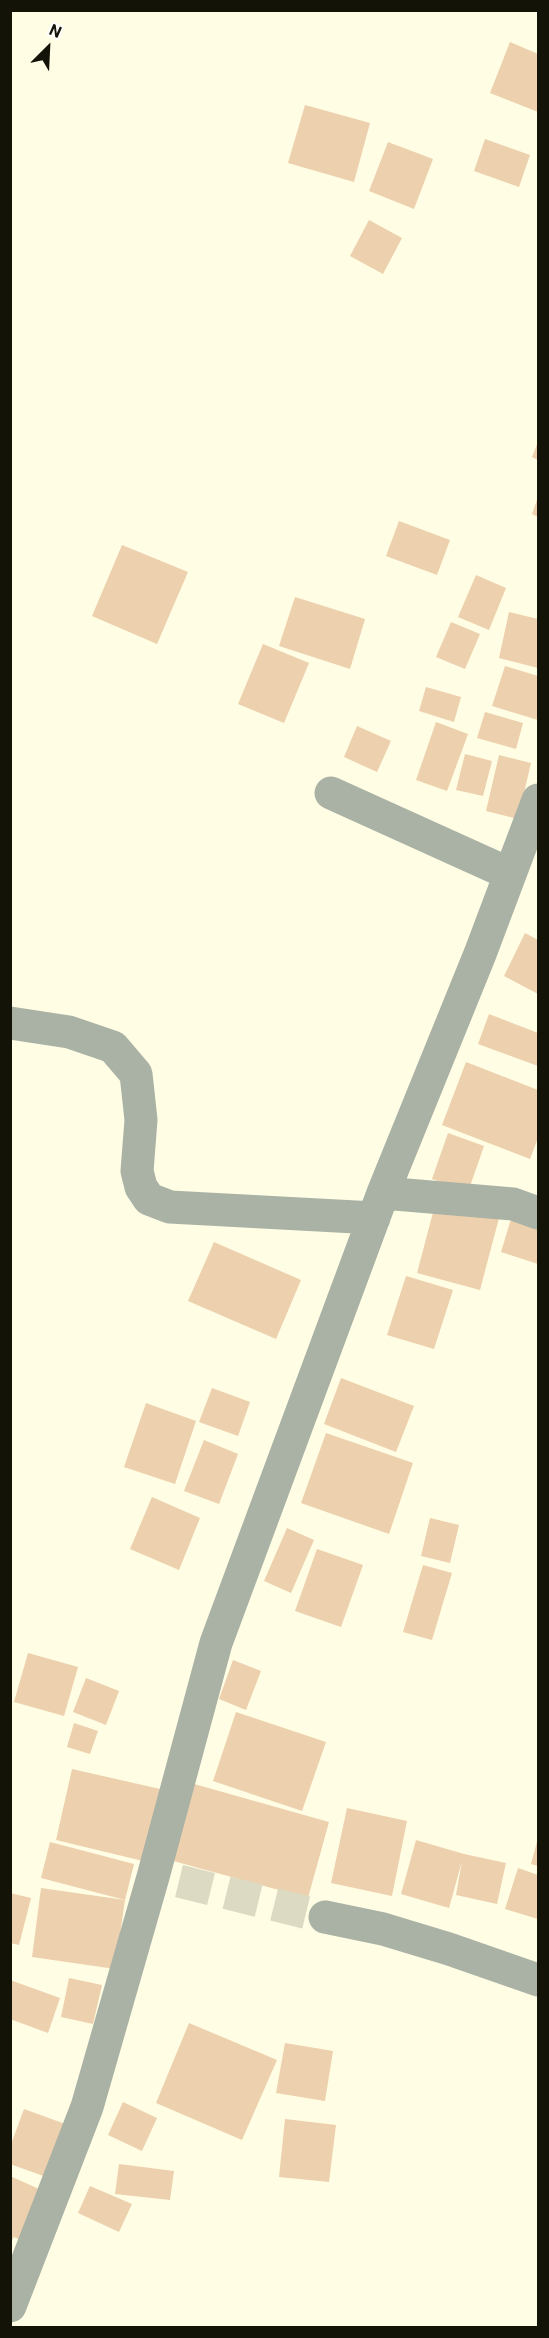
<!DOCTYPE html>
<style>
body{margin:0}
#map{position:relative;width:549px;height:2338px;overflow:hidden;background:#fffde3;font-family:Roboto,sans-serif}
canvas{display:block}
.frame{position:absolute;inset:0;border:12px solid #141308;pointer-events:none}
.north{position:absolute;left:18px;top:18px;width:60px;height:60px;-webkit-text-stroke:4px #fff;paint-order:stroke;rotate:24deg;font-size:16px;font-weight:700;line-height:24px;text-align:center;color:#141308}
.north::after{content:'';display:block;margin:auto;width:21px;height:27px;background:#141308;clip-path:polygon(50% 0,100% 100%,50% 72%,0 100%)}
</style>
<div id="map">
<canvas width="549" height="2338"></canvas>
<div class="frame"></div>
<div class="north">N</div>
</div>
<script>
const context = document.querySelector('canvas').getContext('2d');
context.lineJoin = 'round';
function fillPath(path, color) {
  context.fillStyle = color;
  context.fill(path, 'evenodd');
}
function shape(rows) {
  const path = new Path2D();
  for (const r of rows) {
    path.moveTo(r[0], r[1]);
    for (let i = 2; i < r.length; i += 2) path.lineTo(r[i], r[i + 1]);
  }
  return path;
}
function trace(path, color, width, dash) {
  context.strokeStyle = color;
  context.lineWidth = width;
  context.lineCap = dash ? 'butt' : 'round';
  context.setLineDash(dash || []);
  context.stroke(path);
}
fillPath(shape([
 [510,42,538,54,538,112,490,93],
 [305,105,370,123,354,182,288,163],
 [485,139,530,155,519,187,474,171],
 [388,142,433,159,414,209,369,191],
 [369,220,402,238,383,274,350,256],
 [538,442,538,460,532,457],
 [538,497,538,517,532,514],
 [399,521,450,540,437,575,386,556],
 [122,545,188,572,157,644,92,616],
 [476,575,506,588,489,630,458,617],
 [295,597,365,619,350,669,279,646],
 [509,612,538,619,538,668,499,658],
 [451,622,480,634,465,669,436,657],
 [263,644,309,663,284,723,238,704],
 [505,666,538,676,538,720,492,706],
 [426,687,461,697,454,722,419,711],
 [485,712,523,723,516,749,477,738],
 [436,722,468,734,447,791,416,780],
 [357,726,391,741,377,772,344,757],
 [465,754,492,761,483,796,456,790],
 [499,755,531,763,518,819,486,811],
 [525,933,538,940,538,994,504,976],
 [489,1014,538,1033,538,1066,478,1044],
 [466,1062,538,1090,538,1138,530,1159,442,1125],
 [448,1133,484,1146,468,1192,432,1179],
 [436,1201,499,1218,480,1290,417,1273],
 [511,1219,538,1228,538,1264,501,1252],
 [214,1242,301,1280,276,1339,188,1301],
 [406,1276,453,1290,434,1349,387,1335],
 [341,1378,414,1406,396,1452,324,1424],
 [212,1388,250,1402,238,1436,199,1422],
 [146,1403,196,1421,175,1484,124,1467],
 [326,1433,413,1463,389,1534,301,1503],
 [204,1440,238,1454,219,1504,184,1491],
 [152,1497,200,1518,179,1570,130,1549],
 [430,1518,459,1525,450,1563,421,1556],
 [287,1528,314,1540,291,1593,264,1581],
 [317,1549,363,1565,341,1627,295,1611],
 [423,1565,452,1573,432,1640,403,1632],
 [28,1653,78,1667,64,1716,14,1702],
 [233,1660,261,1671,246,1710,219,1699],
 [86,1678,119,1691,106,1725,73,1712],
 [236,1712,326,1742,302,1811,213,1781],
 [74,1723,98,1731,90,1754,67,1747],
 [72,1769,160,1789,143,1861,56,1840],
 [187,1782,329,1822,308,1898,166,1859],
 [347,1808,407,1821,392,1896,331,1883],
 [538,1838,538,1866,531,1864],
 [416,1840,464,1854,506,1863,497,1904,456,1895,462,1861,449,1908,401,1894],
 [50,1842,134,1864,125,1900,115,1969,32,1957,41,1888,125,1900,41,1878],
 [518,1868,538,1875,538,1919,505,1909],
 [10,1893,31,1898,19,1945,10,1943],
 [69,1978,102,1985,93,2024,61,2017],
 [10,1980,60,1998,48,2033,10,2019],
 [189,2023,277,2060,242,2140,156,2103],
 [285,2043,333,2051,325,2101,276,2093],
 [123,2102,157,2118,142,2151,108,2135],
 [24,2109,68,2125,49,2178,10,2164,10,2147],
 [285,2119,336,2125,329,2182,279,2177],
 [119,2164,174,2171,170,2200,115,2194],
 [10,2176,48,2193,25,2242,14,2237,10,2243],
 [90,2186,132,2204,119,2232,78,2213]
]), '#edd0ad');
trace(shape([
 [179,1881,325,1917]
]), '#dcdac2', 33, [33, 16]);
trace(shape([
 [331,793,510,874],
 [10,1023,69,1032,113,1047,136,1074,141,1120,137,1171,141,1187,149,1199,170,1207,374,1218],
 [383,1193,513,1204,538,1213],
 [325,1917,383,1929,449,1949,538,1980],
 [10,2306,87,2107,153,1877,216,1643,383,1193,480,954,538,800]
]), '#aab2a6', 33);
</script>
